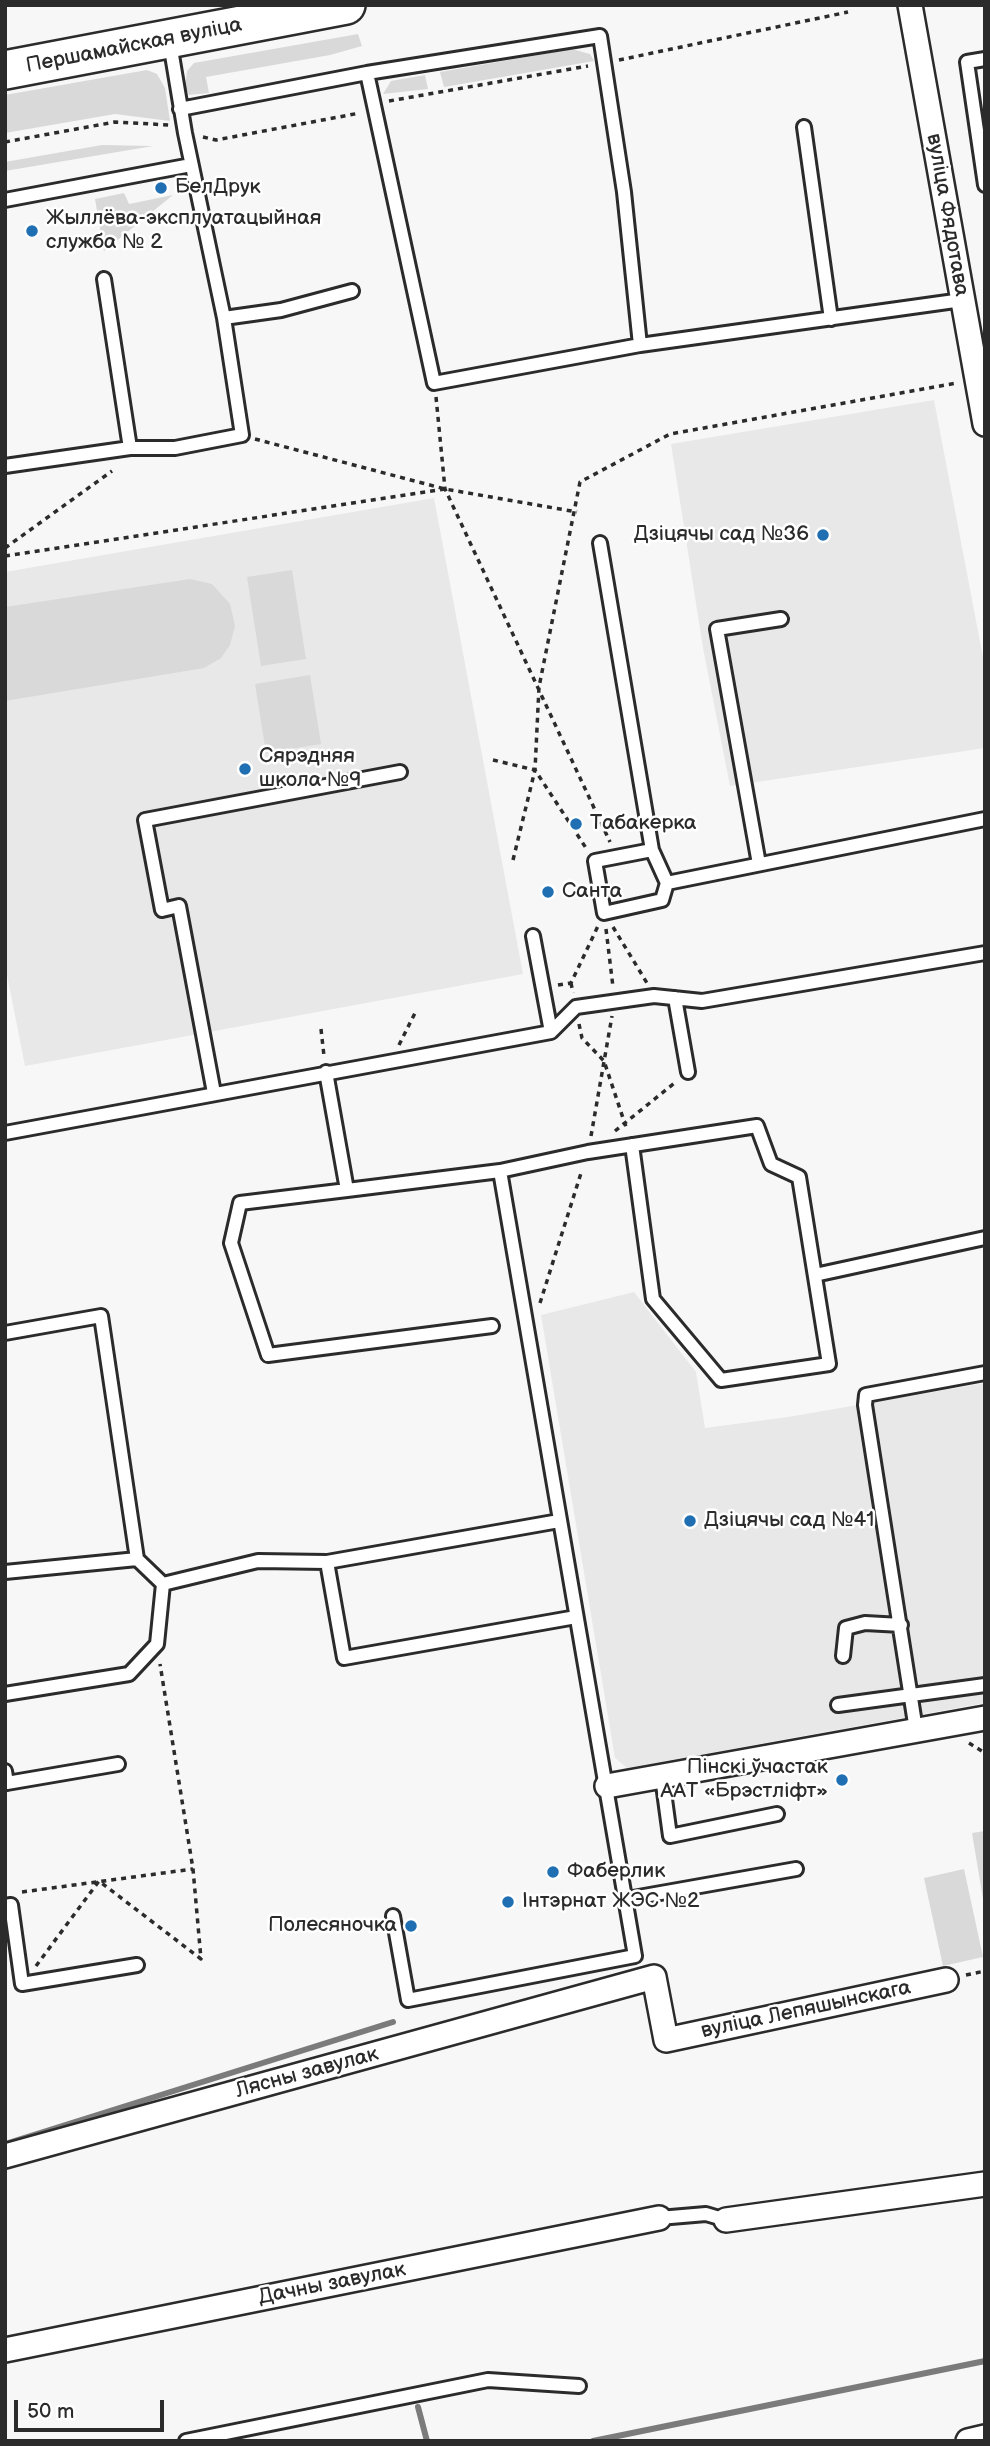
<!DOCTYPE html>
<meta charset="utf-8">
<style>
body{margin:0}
#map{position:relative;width:990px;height:2446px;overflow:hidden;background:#f7f7f7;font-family:"Balsamiq Sans",sans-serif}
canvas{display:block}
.frame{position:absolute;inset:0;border:7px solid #2b2b2b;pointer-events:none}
.scale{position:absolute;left:14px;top:2400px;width:150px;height:32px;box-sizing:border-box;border:4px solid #2b2b2b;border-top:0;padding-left:9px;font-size:21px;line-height:24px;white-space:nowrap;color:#2b2b2b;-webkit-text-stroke:5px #fff;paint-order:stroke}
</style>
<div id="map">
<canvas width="990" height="2446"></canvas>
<div class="frame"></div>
<div class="scale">50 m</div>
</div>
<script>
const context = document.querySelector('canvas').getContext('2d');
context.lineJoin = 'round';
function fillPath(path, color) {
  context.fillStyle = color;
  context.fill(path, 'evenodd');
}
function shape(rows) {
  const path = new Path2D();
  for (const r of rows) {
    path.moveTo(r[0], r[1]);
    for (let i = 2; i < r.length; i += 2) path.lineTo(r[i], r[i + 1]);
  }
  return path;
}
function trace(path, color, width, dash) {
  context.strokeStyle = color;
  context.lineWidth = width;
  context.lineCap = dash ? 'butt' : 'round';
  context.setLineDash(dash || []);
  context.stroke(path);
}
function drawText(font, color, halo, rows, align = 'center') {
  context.font = font + ' "Balsamiq Sans",sans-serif';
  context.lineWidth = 5;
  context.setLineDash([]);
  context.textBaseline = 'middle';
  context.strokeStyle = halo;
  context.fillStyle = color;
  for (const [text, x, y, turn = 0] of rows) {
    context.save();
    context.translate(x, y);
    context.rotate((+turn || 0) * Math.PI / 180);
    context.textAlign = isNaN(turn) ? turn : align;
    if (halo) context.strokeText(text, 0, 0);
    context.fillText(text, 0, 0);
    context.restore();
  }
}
fillPath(shape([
 [934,400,985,668,985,748,730,786,703,648,671,444],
 [434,498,523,974,25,1066,5,965,5,572],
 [634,1292,696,1372,705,1428,788,1417,985,1383,985,1703,627,1768,615,1758,541,1315]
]), '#e8e8e8');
fillPath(shape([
 [358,34,362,46,330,55,206,77,209,93,189,95,185,87,187,71,194,63],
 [572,49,590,54,594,61,444,87,440,72],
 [147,70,157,74,165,88,170,121,115,114,5,133,5,95],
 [425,75,428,89,383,94,391,81],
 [102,145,153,146,5,171,5,162],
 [124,193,129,204,173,195,104,251,95,199],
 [292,570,306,659,261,666,247,577],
 [190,579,212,584,230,604,235,626,230,645,221,658,204,668,5,701,5,607],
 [310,675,321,744,266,753,255,684],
 [985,1831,985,1911,972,1833],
 [964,1869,983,1957,943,1966,924,1878]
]), '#d9d9d9');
trace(shape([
 [5,2144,393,2022],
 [418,2407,427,2441],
 [593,2441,985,2361]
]), '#7b7b7b', 6);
const service = shape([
 [985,59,967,62,985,185],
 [367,73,434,383,640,345],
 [180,109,367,73,600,36,624,192,640,345,962,300],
 [804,127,831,319],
 [5,200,191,165],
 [104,279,130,448],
 [224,318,281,310,352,291],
 [5,466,130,448,175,448,242,435,224,318,185,133,170,43],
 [600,543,652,850,667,883],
 [652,850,595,861,604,913,662,900,667,883,985,819],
 [759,864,717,629,781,619],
 [533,936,551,1032],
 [675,998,688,1072],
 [326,1072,347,1190,500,1171,635,1956,408,2000,393,1916],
 [214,1093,179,906,162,910,145,820,400,772],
 [5,1133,551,1032,576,1007,654,996,702,1001,985,953],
 [500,1171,588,1152,757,1126,771,1164,799,1177,829,1364,721,1380,653,1299,632,1145],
 [347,1190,240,1203,231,1243,268,1355,492,1326],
 [815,1275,985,1238],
 [5,1333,101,1316,137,1559],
 [559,1521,327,1562,344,1658,576,1617],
 [5,1572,137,1559,163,1584,157,1644,129,1674,5,1694],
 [163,1584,258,1561,327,1562],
 [843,1656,846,1628,865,1623,901,1625],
 [838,1705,985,1685],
 [916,1730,865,1405,866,1395,985,1373],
 [5,1771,7,1783,118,1764],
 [662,1777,670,1836,777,1814],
 [627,1899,796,1869],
 [5,1906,11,1905,22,1984,137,1965],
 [659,2218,706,2214,726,2220],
 [186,2441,488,2380,579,2386]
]);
const minor = shape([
 [910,5,985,424],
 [607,1786,985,1718],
 [5,2156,654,1977,666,2040,946,1980],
 [726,2220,985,2184],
 [5,2350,659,2218],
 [968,2441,985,2437]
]);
const primary = shape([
 [5,70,346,5]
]);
trace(service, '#2b2b2b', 18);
trace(minor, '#2b2b2b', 28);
trace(primary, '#2b2b2b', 42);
trace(shape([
 [619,60,848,12],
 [389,101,588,66],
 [203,137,216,140,360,113],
 [5,142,115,122,169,125],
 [436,397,445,489,610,842],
 [255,439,445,489,577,512],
 [5,548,112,471],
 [5,556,445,489],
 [493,760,535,770,586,848],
 [513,860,535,770,539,687,580,482,670,434,957,383],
 [613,927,647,983],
 [606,929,613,987],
 [571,983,573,993],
 [558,985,571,983,598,926],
 [579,1024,582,1038,604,1061,627,1130],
 [321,1029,324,1056],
 [399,1045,416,1011],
 [615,1131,677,1081],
 [591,1136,612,1016],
 [540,1303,582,1170],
 [969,1743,985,1753],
 [22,1892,193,1869],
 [36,1966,99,1881,201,1959,193,1869,160,1664],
 [966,1975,985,1971]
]), '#2b2b2b', 3.5, [5, 5]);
trace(service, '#fff', 12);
trace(minor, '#fff', 23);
trace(primary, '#fff', 37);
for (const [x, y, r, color] of [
 [161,188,7,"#1f6fb2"],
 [32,231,7,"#1f6fb2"],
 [823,535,7,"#1f6fb2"],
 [245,769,7,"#1f6fb2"],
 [576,824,7,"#1f6fb2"],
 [548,892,7,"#1f6fb2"],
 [690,1521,7,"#1f6fb2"],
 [842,1780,7,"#1f6fb2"],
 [553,1872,7,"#1f6fb2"],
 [508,1902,7,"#1f6fb2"],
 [411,1926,7,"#1f6fb2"]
]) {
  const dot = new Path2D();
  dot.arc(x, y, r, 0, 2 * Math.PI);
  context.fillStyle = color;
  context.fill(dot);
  trace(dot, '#fff', 2.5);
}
drawText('21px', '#2b2b2b', '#fff', [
 ["Першамайская вуліца",134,46,-11],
 ["вуліца Фядотава",947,215,80],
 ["вуліца Лепяшынскага",806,2010,-12],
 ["Лясны завулак",307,2073,-15],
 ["Дачны завулак",332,2284,-11]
]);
drawText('21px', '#2b2b2b', '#fff', [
 ["БелДрук",175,188],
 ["Жыллёва-эксплуатацыйная",46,219],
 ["служба № 2",46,243],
 ["Дзіцячы сад №36",809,535,"right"],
 ["Сярэдняя",259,757],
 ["школа №9",259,781],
 ["Табакерка",590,824],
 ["Санта",562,892],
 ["Дзіцячы сад №41",704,1521],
 ["Пінскі ўчастак",828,1768,"right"],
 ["ААТ «Брэстліфт»",828,1792,"right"],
 ["Фаберлик",567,1872],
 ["Інтэрнат ЖЭС №2",522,1902],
 ["Полесяночка",397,1926,"right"]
], 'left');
</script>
